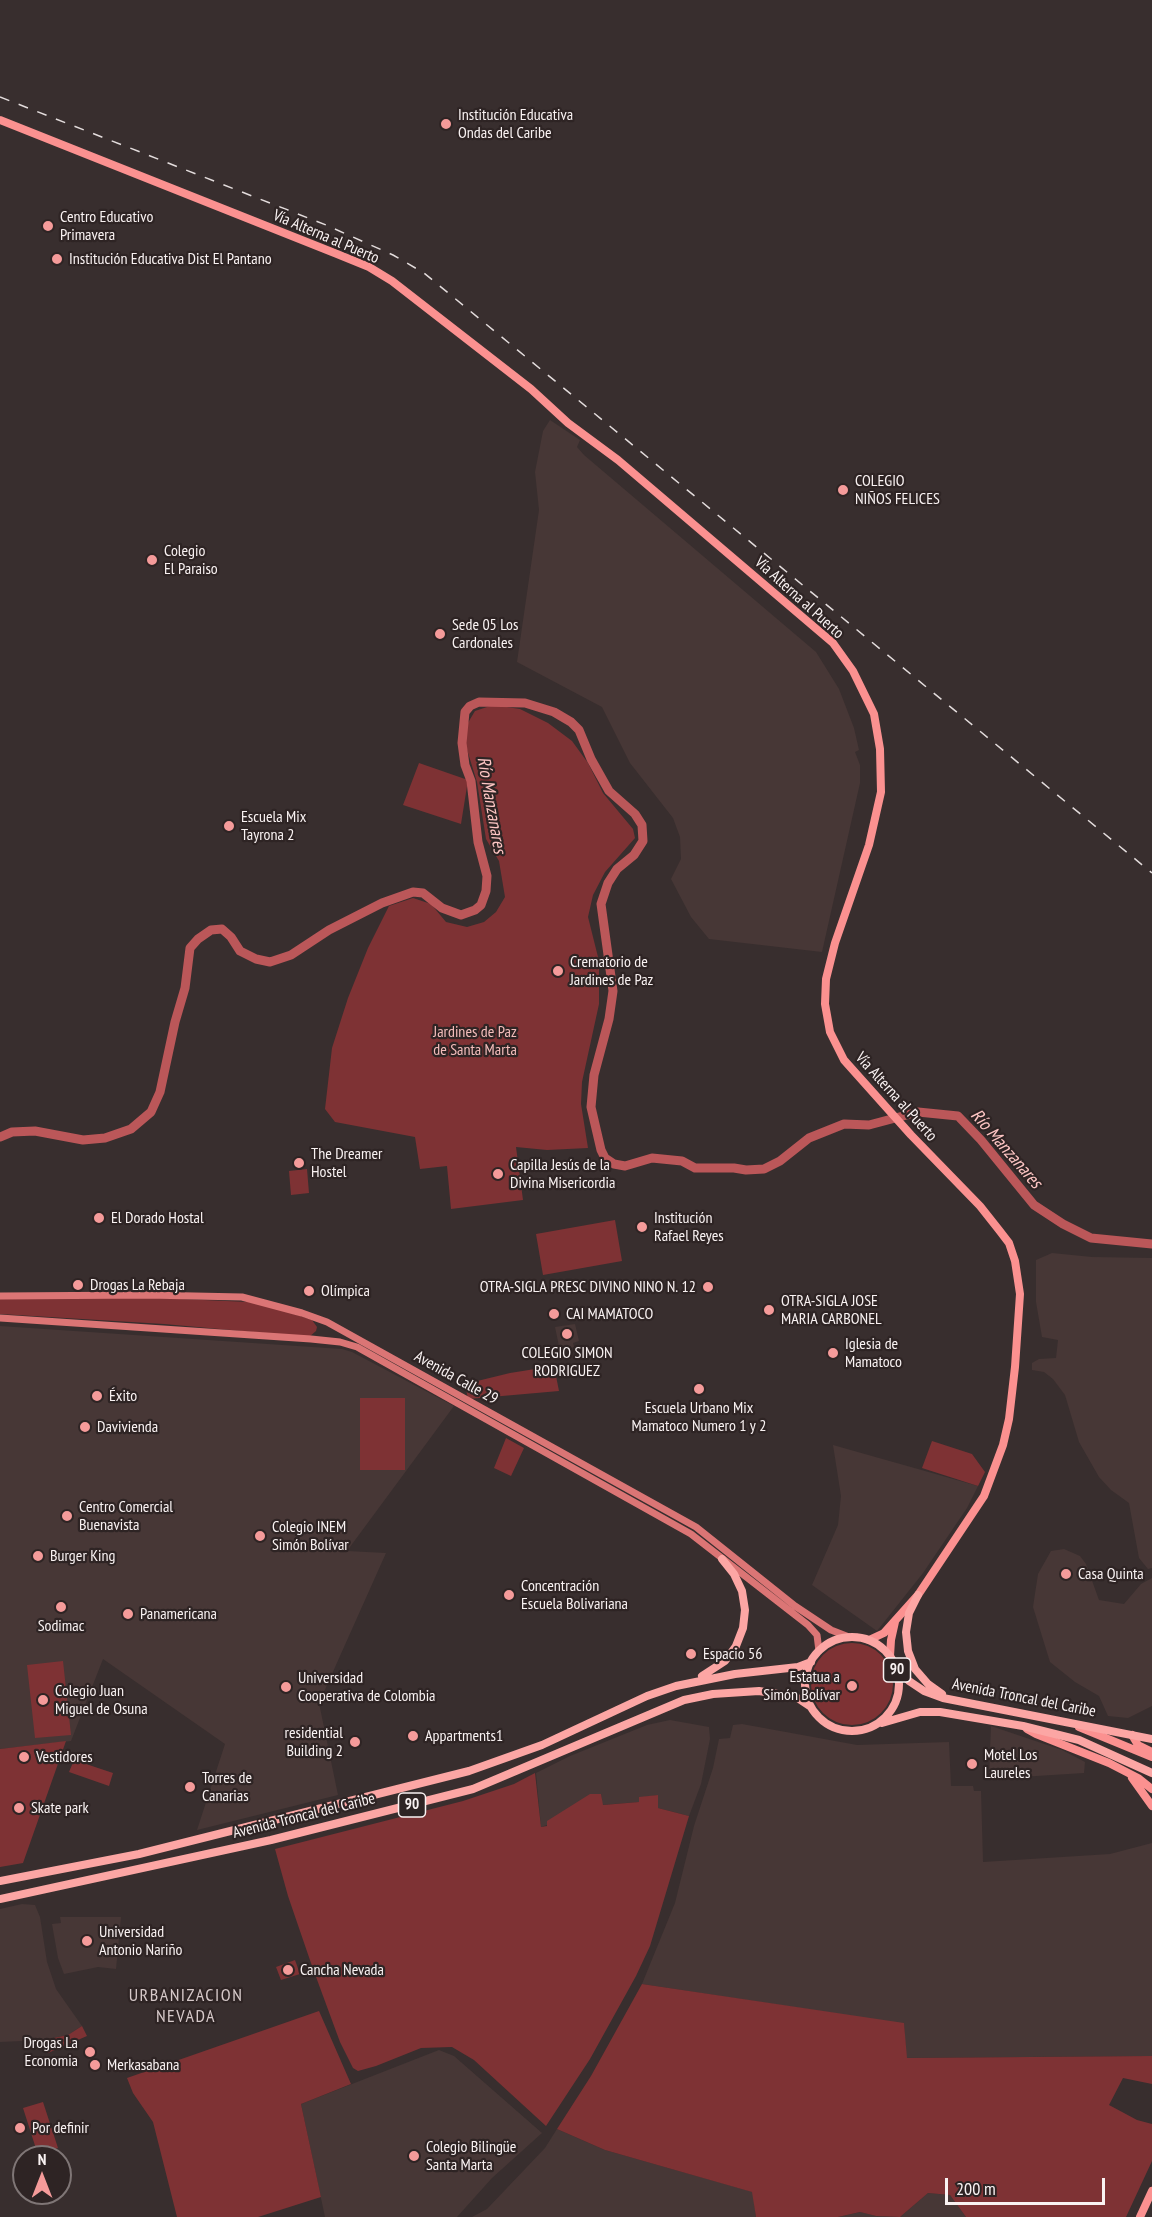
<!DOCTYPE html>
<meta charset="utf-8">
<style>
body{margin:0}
#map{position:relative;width:1152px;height:2217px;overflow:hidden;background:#382e2e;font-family:"PT Sans Narrow",sans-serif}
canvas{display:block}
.north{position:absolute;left:12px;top:2145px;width:60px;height:60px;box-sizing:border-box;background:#2e2424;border:2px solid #7f7676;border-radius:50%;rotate:0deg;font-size:16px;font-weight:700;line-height:24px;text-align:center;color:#f9f2f2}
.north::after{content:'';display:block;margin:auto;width:21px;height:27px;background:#f59b9a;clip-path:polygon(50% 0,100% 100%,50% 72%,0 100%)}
.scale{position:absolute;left:945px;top:2178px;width:160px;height:27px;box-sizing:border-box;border:3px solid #f9f2f2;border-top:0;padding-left:8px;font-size:18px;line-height:21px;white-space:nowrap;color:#f9f2f2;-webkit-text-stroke:4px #2e2424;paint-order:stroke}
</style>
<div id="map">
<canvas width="1152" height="2217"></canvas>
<div class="north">N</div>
<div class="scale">200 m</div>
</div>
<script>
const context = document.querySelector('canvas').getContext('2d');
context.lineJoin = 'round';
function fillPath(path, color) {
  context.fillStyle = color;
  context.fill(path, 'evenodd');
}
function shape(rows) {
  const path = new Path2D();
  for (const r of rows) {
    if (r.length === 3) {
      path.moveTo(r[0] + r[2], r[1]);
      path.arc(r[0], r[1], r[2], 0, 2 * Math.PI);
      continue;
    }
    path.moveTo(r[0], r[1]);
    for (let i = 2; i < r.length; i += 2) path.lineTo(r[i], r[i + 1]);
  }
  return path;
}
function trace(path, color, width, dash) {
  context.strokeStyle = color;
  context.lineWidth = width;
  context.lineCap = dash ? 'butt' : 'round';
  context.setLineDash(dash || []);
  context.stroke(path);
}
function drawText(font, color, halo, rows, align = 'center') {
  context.font = font + ' "PT Sans Narrow",sans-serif';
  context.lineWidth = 4.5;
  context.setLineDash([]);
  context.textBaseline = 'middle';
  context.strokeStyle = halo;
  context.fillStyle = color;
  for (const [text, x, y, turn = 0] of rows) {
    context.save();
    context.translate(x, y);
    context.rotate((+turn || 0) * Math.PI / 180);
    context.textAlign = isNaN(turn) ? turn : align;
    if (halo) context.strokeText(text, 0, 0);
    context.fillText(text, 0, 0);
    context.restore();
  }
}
fillPath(shape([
 [550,420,580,440,577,447,584,455,816,652,839,689,854,728,859,750,855,752,860,765,860,783,822,952,709,939,691,917,671,879,681,859,680,837,673,818,630,763,602,707,517,662,539,510,535,472,543,431],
 [1052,1253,1092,1257,1152,1258,1152,1568,1148,1569,1139,1558,1129,1503,1111,1490,1099,1477,1079,1442,1065,1395,1053,1379,1044,1372,1032,1370,1032,1363,1039,1359,1056,1358,1058,1340,1042,1337,1036,1302,1036,1260],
 [575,1324,579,1341,573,1343,574,1347,560,1351,555,1327],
 [0,1326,342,1349,352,1352,454,1406,347,1551,386,1553,319,1703,338,1795,197,1830,225,1744,103,1659,71,1741,0,1749],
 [833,1445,978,1486,967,1508,923,1573,877,1631,812,1585,838,1525,841,1496],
 [1064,1549,1080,1556,1086,1564,1099,1600,1124,1604,1141,1584,1152,1578,1152,1706,1128,1718,1108,1716,1099,1696,1075,1682,1050,1662,1033,1607,1038,1574,1051,1551],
 [670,1720,709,1727,710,1739,701,1784,689,1816,658,1808,658,1795,639,1798,639,1802,602,1805,601,1794,547,1825,541,1827,536,1773,570,1756,647,1725],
 [742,1724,857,1745,949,1742,951,1786,973,1786,974,1791,981,1791,983,1862,1110,1854,1152,1843,1152,2056,906,2058,904,2024,642,1984,675,1903,694,1826,713,1768,719,1739,730,1738,733,1725],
 [991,1726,1062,1750,1085,1762,1084,1773,989,1779],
 [22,1904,35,1905,40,1917,47,1962,56,1989,82,2026,68,2035,44,2040,0,2042,0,1909],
 [60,1917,121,1917,116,1969,98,1967,64,1974,58,1958,52,1924,61,1923],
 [439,2050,454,2056,542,2133,492,2178,457,2217,325,2217,301,2104],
 [557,2129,605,2150,753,2192,756,2217,472,2217,487,2209,545,2148],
 [928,2193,950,2195,966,2217,838,2217,860,2212,876,2216,900,2217]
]), '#473736');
fillPath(shape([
 [493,705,520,709,548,723,572,741,588,763,603,793,633,829,635,838,605,872,593,895,588,917,599,961,599,1004,582,1082,581,1104,588,1148,547,1150,516,1147,523,1200,451,1209,447,1166,420,1169,415,1137,335,1122,325,1109,332,1048,348,998,368,948,389,906,413,898,431,904,446,922,467,927,484,922,496,912,505,897,499,861,486,839,477,782,464,740,466,726,475,711],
 [419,763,468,780,461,824,403,805],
 [307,1169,309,1193,291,1195,289,1171],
 [615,1220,622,1261,543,1275,536,1234],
 [0,1297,158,1298,249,1302,277,1308,312,1320,317,1327,316,1331,309,1337,164,1324,0,1314],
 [554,1366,559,1391,468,1399,465,1384,510,1373],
 [360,1398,405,1398,405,1470,360,1470],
 [506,1438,524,1448,511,1476,494,1468],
 [932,1441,972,1454,985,1472,978,1486,922,1468],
 [852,1684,41],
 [63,1661,71,1735,35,1738,27,1665],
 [66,1741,23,1863,0,1867,0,1749],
 [74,1760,113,1773,109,1786,69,1772],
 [535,1773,541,1827,547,1826,547,1821,590,1794,601,1794,603,1805,639,1802,639,1797,658,1795,658,1808,689,1816,650,1946,636,1976,590,2059,546,2126,474,2060,452,2047,421,2048,376,2066,358,2071,353,2068,340,2042,312,1966,288,1896,275,1849,463,1801,514,1784],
 [295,1960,300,1974,281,1980,276,1967],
 [642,1984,904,2023,907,2058,1152,2056,1152,2084,1123,2078,1109,2105,1137,2120,1152,2124,1152,2161,1126,2217,966,2217,950,2195,928,2193,900,2217,876,2216,860,2212,838,2217,756,2217,752,2192,605,2150,557,2129,591,2076],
 [319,2011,351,2084,301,2104,321,2197,258,2217,177,2217,153,2122,133,2093,127,2078],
 [82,2026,87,2036,48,2053,44,2040,68,2035],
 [43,2102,58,2148,38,2155,23,2108]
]), '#7e3234');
trace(shape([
 [0,1137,12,1132,35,1131,83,1140,105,1138,131,1129,151,1112,160,1092,175,1022,185,988,190,948,198,939,211,930,222,929,231,937,240,951,256,959,270,962,291,955,329,930,382,903,413,892,423,893,442,908,461,915,475,910,481,905,486,891,487,876,478,842,471,781,465,765,462,743,465,712,470,706,479,702,525,703,554,712,571,722,579,730,591,759,609,791,635,814,642,825,643,841,634,855,617,869,608,883,601,904,613,991,609,1019,594,1075,591,1107,601,1150,605,1158,614,1164,625,1166,652,1158,682,1161,695,1168,734,1168,746,1170,764,1169,780,1161,809,1138,844,1124,869,1125,918,1112,958,1116,981,1140,1034,1205,1063,1224,1091,1238,1152,1244]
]), '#bb5759', 9);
trace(shape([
 [0,1296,147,1295,242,1297,302,1313,327,1322,696,1527,795,1606,831,1630,849,1637],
 [0,1318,311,1339,340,1342,357,1347,691,1534,808,1625,817,1635,819,1651]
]), '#db7575', 7);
trace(shape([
 [0,120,337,254,369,267,392,281,531,389,568,423,618,460,833,643,853,671,874,714,880,749,881,792,869,845,835,943,826,979,825,1004,830,1032,844,1060,911,1135,980,1206,999,1230,1009,1243,1015,1261,1020,1294,1015,1367,1009,1419,1003,1445,984,1496,918,1595,884,1633,869,1640],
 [890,1656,891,1640,895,1622],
 [1079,1727,1152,1757],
 [1027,1729,1036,1734,1109,1763,1138,1778,1152,1789],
 [1132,1735,1138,1745,1152,1752],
 [1132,1778,1152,1806],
 [1140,2217,1152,2191]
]), '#fb9190', 8);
trace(shape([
 [918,1595,909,1613,906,1632,908,1651,915,1669,928,1684,942,1694],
 [852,1684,47],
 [898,1670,909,1681,924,1691,943,1698,1152,1739],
 [702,1676,725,1661,736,1646,743,1628,745,1610,742,1591,734,1574,722,1559],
 [882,1723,920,1712,940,1712,1023,1726,1079,1740,1152,1773],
 [0,1881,139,1854,469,1771,542,1745,647,1696,676,1686,735,1674,798,1667,811,1662],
 [0,1899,271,1840,473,1789,684,1700,713,1694,759,1691,796,1697,811,1707]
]), '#fca6a4', 8);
trace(shape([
 [0,97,326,225,393,255,424,273,1152,873]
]), '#e3dcdc', 1.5, [10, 10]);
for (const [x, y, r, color] of [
 [446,124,6,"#f59b9a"],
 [48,226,6,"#f59b9a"],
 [57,259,6,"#f59b9a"],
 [843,490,6,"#f59b9a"],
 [152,560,6,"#f59b9a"],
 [440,634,6,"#f59b9a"],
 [229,826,6,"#f59b9a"],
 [558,971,6,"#f59b9a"],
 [299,1163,6,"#f59b9a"],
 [498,1174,6,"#f59b9a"],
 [99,1218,6,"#f59b9a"],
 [642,1227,6,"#f59b9a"],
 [78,1285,6,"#f59b9a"],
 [708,1287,6,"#f59b9a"],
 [309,1291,6,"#f59b9a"],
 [769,1310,6,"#f59b9a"],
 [554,1314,6,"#f59b9a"],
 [567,1334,6,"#f59b9a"],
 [833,1353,6,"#f59b9a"],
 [699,1389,6,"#f59b9a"],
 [97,1396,6,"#f59b9a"],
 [85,1427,6,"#f59b9a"],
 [67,1516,6,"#f59b9a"],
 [260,1536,6,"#f59b9a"],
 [38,1556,6,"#f59b9a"],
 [1066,1574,6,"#f59b9a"],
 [509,1595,6,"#f59b9a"],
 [61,1607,6,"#f59b9a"],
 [128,1614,6,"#f59b9a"],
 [691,1654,6,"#f59b9a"],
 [852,1686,6,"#f59b9a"],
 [286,1687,6,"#f59b9a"],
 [43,1700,6,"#f59b9a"],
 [413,1736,6,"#f59b9a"],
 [355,1742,6,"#f59b9a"],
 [24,1757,6,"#f59b9a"],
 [972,1764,6,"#f59b9a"],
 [190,1787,6,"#f59b9a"],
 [19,1808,6,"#f59b9a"],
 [87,1941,6,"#f59b9a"],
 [288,1970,6,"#f59b9a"],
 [90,2052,6,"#f59b9a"],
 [95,2065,6,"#f59b9a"],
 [20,2128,6,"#f59b9a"],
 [414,2156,6,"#f59b9a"]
]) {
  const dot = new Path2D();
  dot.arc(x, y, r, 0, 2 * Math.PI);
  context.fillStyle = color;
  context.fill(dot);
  trace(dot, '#2e2424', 2);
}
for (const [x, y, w] of [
 [897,1670,27],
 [412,1805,27]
]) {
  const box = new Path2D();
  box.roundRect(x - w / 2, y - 12, w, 24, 4.5);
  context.fillStyle = '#2e2424';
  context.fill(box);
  trace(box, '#f9f2f2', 1.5);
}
drawText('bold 15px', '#f9f2f2', null, [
 ["90",897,1670],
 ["90",412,1805]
]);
drawText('16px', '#f9f2f2', '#2e2424', [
 ["Institución Educativa",458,115],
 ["Ondas del Caribe",458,133],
 ["Centro Educativo",60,217],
 ["Primavera",60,235],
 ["Institución Educativa Dist El Pantano",69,259],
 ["COLEGIO",855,481],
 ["NIÑOS FELICES",855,499],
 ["Colegio",164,551],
 ["El Paraiso",164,569],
 ["Sede 05 Los",452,625],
 ["Cardonales",452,643],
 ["Escuela Mix",241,817],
 ["Tayrona 2",241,835],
 ["Crematorio de",570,962],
 ["Jardines de Paz",570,980],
 ["The Dreamer",311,1154],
 ["Hostel",311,1172],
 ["Capilla Jesús de la",510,1165],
 ["Divina Misericordia",510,1183],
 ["El Dorado Hostal",111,1218],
 ["Institución",654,1218],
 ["Rafael Reyes",654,1236],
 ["Drogas La Rebaja",90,1285],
 ["OTRA-SIGLA PRESC DIVINO NINO N. 12",696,1287,"right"],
 ["Olímpica",321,1291],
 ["OTRA-SIGLA JOSE",781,1301],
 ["MARIA CARBONEL",781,1319],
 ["CAI MAMATOCO",566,1314],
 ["Iglesia de",845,1344],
 ["Mamatoco",845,1362],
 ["COLEGIO SIMON",567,1353,"center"],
 ["RODRIGUEZ",567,1371,"center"],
 ["Éxito",109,1396],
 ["Escuela Urbano Mix",699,1408,"center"],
 ["Mamatoco Numero 1 y 2",699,1426,"center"],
 ["Davivienda",97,1427],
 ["Centro Comercial",79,1507],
 ["Buenavista",79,1525],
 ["Colegio INEM",272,1527],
 ["Simón Bolívar",272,1545],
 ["Burger King",50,1556],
 ["Casa Quinta",1078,1574],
 ["Concentración",521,1586],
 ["Escuela Bolivariana",521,1604],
 ["Panamericana",140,1614],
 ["Sodimac",61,1626,"center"],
 ["Espacio 56",703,1654],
 ["Estatua a",840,1677,"right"],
 ["Simón Bolívar",840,1695,"right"],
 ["Universidad",298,1678],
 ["Cooperativa de Colombia",298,1696],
 ["Colegio Juan",55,1691],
 ["Miguel de Osuna",55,1709],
 ["residential",343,1733,"right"],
 ["Building 2",343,1751,"right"],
 ["Appartments1",425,1736],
 ["Motel Los",984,1755],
 ["Laureles",984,1773],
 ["Vestidores",36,1757],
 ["Torres de",202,1778],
 ["Canarias",202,1796],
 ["Skate park",31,1808],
 ["Universidad",99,1932],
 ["Antonio Nariño",99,1950],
 ["Cancha Nevada",300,1970],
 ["Drogas La",78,2043,"right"],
 ["Economia",78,2061,"right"],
 ["Merkasabana",107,2065],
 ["Por definir",32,2128],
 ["Colegio Bilingüe",426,2147],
 ["Santa Marta",426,2165]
], 'left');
drawText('16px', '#f9f2f2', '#2e2424', [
 ["Vía Alterna al Puerto",326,237,23],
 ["Vía Alterna al Puerto",799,598,42],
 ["Vía Alterna al Puerto",896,1097,48],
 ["Avenida Calle 29",456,1378,29],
 ["Avenida Troncal del Caribe",1024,1698,11],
 ["Avenida Troncal del Caribe",304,1816,-14]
]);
drawText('16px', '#f4bdbb', '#2e2424', [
 ["Jardines de Paz",475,1032],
 ["de Santa Marta",475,1050]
]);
drawText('italic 18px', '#fec6c4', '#2e2424', [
 ["Río Manzanares",491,805,80],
 ["Río Manzanares",1006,1149,49]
]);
context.letterSpacing = '1.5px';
drawText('18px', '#d6c9c9', '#2e2424', [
 ["URBANIZACION",186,1996],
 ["NEVADA",186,2017]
]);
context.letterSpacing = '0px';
</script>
